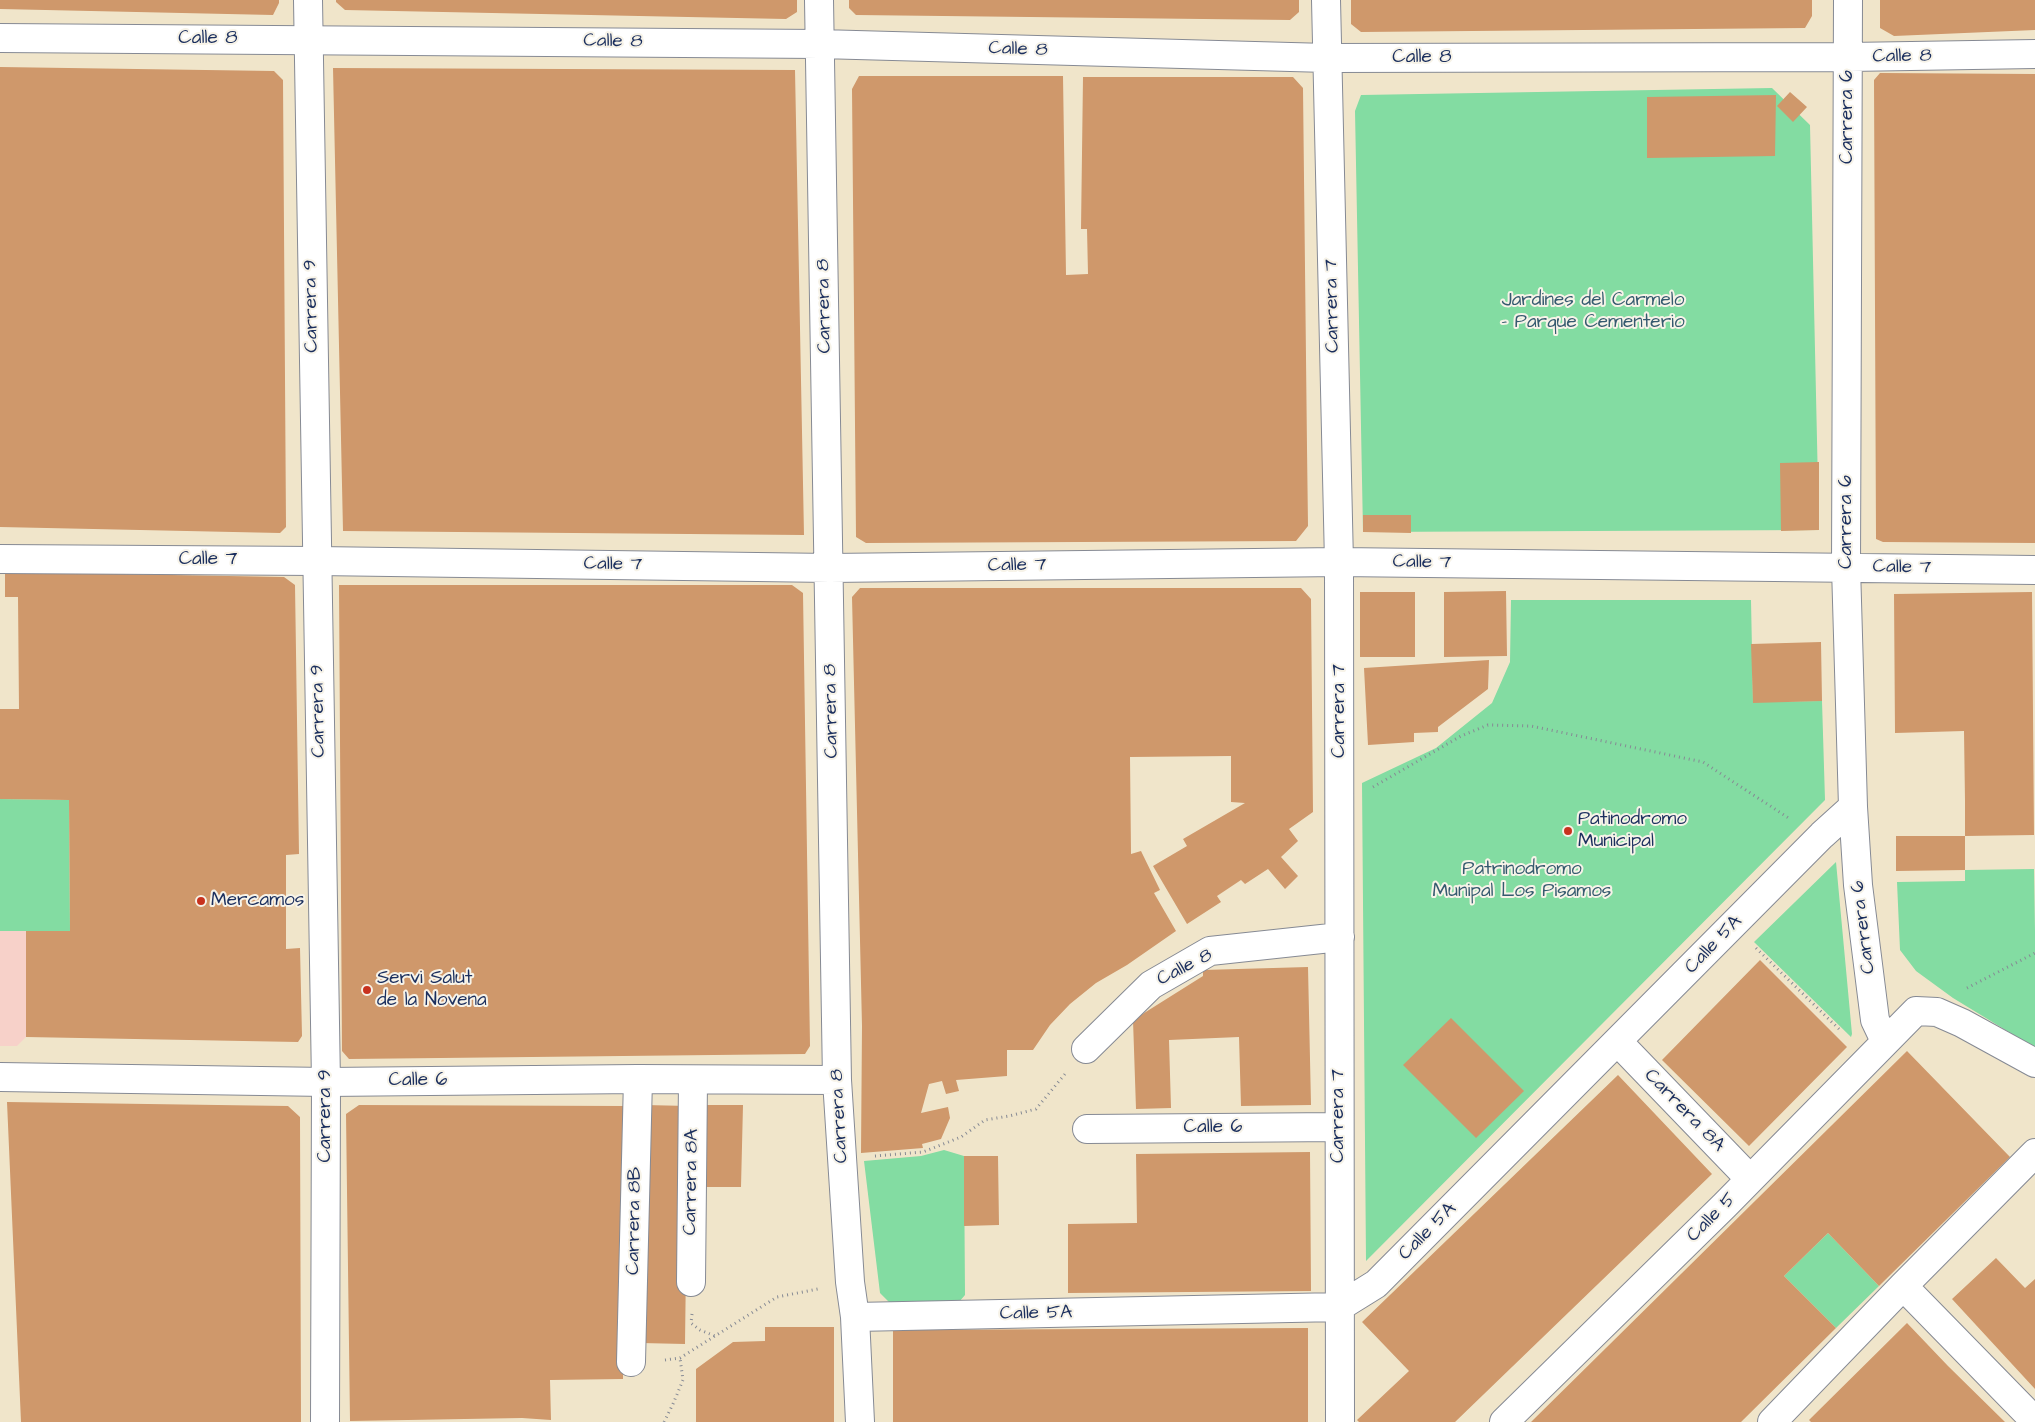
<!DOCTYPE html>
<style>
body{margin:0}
canvas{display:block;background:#f0e5ca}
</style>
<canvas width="2035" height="1422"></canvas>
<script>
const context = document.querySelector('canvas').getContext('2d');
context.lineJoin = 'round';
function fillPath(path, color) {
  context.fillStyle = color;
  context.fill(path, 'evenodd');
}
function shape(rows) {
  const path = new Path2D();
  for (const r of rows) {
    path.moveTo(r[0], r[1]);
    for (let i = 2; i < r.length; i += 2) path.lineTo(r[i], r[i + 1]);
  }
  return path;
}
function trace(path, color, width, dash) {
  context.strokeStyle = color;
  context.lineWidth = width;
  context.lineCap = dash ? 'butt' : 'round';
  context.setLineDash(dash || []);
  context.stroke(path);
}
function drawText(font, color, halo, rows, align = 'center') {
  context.font = font + ' "Architects Daughter",sans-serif';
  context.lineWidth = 4;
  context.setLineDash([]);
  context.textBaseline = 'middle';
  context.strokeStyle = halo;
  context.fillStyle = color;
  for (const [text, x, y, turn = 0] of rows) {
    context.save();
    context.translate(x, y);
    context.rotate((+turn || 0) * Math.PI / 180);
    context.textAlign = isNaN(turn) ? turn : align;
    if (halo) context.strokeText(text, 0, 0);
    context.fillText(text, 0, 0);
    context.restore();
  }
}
fillPath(shape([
 [0,931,26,931,26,1037,17,1046,0,1046]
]), '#f7d1c9');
fillPath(shape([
 [1772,88,1810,125,1819,530,1363,532,1355,111,1361,95],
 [1511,600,1751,600,1753,702,1822,701,1825,800,1366,1261,1362,783,1436,748,1492,703,1510,662],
 [0,799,69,800,70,931,0,931],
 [1836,862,1852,1034,1851,1037,1754,942],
 [2034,869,2035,932,2035,1048,1953,998,1916,971,1900,950,1897,882,1965,881,1965,870],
 [944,1150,964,1156,965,1295,959,1302,892,1305,880,1293,864,1161,921,1156],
 [1828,1233,1879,1286,1836,1328,1784,1276]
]), '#83dca2');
fillPath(shape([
 [0,0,279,0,279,3,273,15,0,9],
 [336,0,797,0,797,12,786,19,345,10,336,2],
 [849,0,1299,0,1299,12,1290,20,856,15,849,8],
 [1351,0,1812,0,1812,16,1805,28,1361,32,1351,24],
 [1880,0,2035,0,2035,30,1894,36,1880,28],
 [0,67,274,71,283,80,286,527,280,533,0,527],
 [333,68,795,70,804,535,343,531],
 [1880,73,2035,74,2035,543,1883,542,1876,539,1874,80],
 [859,76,1063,76,1066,275,1088,274,1087,229,1081,229,1083,77,1293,77,1303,88,1307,448,1308,526,1296,541,866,543,856,537,852,89],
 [1790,92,1807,107,1793,122,1777,106],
 [1776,95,1775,156,1647,158,1647,97],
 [1819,462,1819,530,1781,531,1780,463],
 [1363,515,1411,515,1411,533,1363,532],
 [5,572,284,577,295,585,299,854,286,855,286,949,300,948,302,1036,298,1042,26,1037,26,931,70,931,69,800,0,799,0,709,19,709,18,597,5,597],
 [339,585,792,585,803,593,810,1046,805,1054,349,1059,342,1051],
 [860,588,1301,588,1311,599,1313,812,1289,829,1298,841,1281,857,1298,876,1285,889,1268,869,1245,884,1241,880,1217,896,1221,902,1187,924,1153,866,1187,846,1183,839,1245,803,1231,802,1231,756,1130,757,1131,854,1141,851,1160,890,1154,893,1176,931,1127,965,1096,983,1070,1004,1050,1025,1033,1050,1007,1050,1007,1076,956,1080,959,1091,946,1094,942,1081,929,1084,921,1113,948,1107,950,1118,941,1139,922,1144,923,1148,861,1153,862,1026,852,597],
 [1506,591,1507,656,1444,657,1444,592],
 [1360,592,1415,592,1415,657,1360,657],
 [2032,592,2034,835,1965,836,1965,870,1896,871,1896,836,1965,836,1965,801,1964,731,1895,733,1894,594],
 [1821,642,1822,701,1753,703,1751,644],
 [1489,660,1488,689,1438,727,1438,732,1414,733,1414,742,1368,745,1364,668],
 [1760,960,1847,1047,1749,1146,1662,1060],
 [1308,967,1311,1105,1241,1106,1239,1037,1169,1040,1171,1108,1136,1109,1133,1020,1203,976,1203,970],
 [1451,1018,1524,1091,1476,1138,1403,1065],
 [1907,1051,2010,1157,1879,1286,1828,1233,1784,1276,1836,1328,1741,1422,1531,1422],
 [1618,1075,1712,1174,1455,1422,1359,1422,1357,1420,1409,1371,1362,1322],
 [7,1102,288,1106,300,1117,301,1422,21,1422],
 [359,1105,624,1106,623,1379,550,1380,551,1420,522,1418,350,1421,346,1114],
 [645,1105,688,1106,685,1344,641,1343],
 [699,1105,743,1105,741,1187,698,1187],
 [1310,1152,1311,1291,1068,1293,1068,1224,1137,1223,1136,1154],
 [964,1156,998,1156,999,1225,964,1226],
 [1996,1258,2025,1288,2035,1279,2035,1389,1952,1299],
 [1907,1323,1948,1366,2005,1422,1811,1422,1809,1420],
 [765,1327,834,1327,834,1422,696,1422,696,1369,733,1342,765,1341],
 [1308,1328,1308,1422,893,1422,893,1330]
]), '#cf986b');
const minor = shape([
 [819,0,837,1080,850,1282,855,1317,860,1422],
 [1326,0,1339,562,1340,1422],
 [1848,0,1846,567,1853,807,1858,885,1875,1020,1885,1041],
 [0,38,820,44,1327,58,1849,57,2035,54],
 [0,559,317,561,830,568,1339,562,2035,570],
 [1618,1042,1750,1179],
 [1086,1049,1151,985,1210,951,1340,937],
 [0,1077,326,1082,638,1079,837,1080],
 [1087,1129,1339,1127],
 [691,1282,693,1081],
 [1903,1286,2035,1421],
 [855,1317,1339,1307,1376,1284,1822,835,1853,807],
 [631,1362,638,1079],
 [1504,1422,1725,1205,1916,1011,1937,1012,1962,1023,2035,1063],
 [1772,1422,1903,1286,2035,1153]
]);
const major = shape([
 [308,0,326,1082,325,1422]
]);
trace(minor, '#868a94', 30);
trace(major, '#868a94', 30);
trace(shape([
 [1373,787,1461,736,1488,725,1531,726,1703,762,1790,819],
 [1756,948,1841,1031],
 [1967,988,2035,953],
 [875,1156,923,1152,961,1137,985,1120,1009,1116,1036,1109,1065,1074],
 [692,1314,691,1323,700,1330,715,1336],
 [665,1360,680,1358,777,1297,818,1289],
 [664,1422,673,1404,683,1380,680,1358]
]), '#868a94', 3, [1, 4]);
trace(minor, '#fff', 28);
trace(major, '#fff', 28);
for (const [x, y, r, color] of [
 [1568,831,5,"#c8321e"],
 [201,901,5,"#c8321e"],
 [367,990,5,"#c8321e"]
]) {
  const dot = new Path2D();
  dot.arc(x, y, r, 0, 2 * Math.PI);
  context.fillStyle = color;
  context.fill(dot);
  trace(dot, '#f7f3e8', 2);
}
drawText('19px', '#1b2f5e', '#f7f3e8', [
 ["Calle 8",208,39],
 ["Calle 8",613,42,1],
 ["Calle 8",1018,50,2],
 ["Calle 8",1902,57,-1],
 ["Calle 8",1422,58],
 ["Carrera 6",1848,117,-90],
 ["Carrera 9",312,306,-91],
 ["Carrera 8",825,306,-91],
 ["Carrera 7",1333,306,-91],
 ["Carrera 6",1847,522,-90],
 ["Calle 7",208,560],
 ["Calle 7",1422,563,1],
 ["Calle 7",613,565,1],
 ["Calle 7",1017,566,-1],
 ["Calle 7",1902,568,1],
 ["Carrera 9",319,711,-91],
 ["Carrera 8",832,711,-91],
 ["Carrera 7",1340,711,-90],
 ["Carrera 6",1864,927,-97],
 ["Calle 5A",1714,945,-46],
 ["Calle 8",1185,968,-27],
 ["Calle 6",418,1081],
 ["Carrera 8A",1684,1111,46],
 ["Carrera 9",326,1116,-90],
 ["Carrera 8",840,1116,-93],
 ["Carrera 7",1339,1116,-90],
 ["Calle 6",1213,1128],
 ["Carrera 8A",692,1182,-89],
 ["Calle 5",1712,1218,-45],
 ["Carrera 8B",635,1221,-89],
 ["Calle 5A",1428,1232,-45],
 ["Calle 5A",1036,1314,-1]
]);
drawText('19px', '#355a6f', '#f7f3e8', [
 ["Jardines del Carmelo",1593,301],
 ["- Parque Cementerio",1593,323],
 ["Patrinodromo",1522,870],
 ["Munipal Los Pisamos",1522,892]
]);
drawText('19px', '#1b2f5e', '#f7f3e8', [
 ["Patinodromo",1578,820],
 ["Municipal",1578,842],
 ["Mercamos",211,901],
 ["Servi Salut",377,979],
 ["de la Novena",377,1001]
], 'left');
</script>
